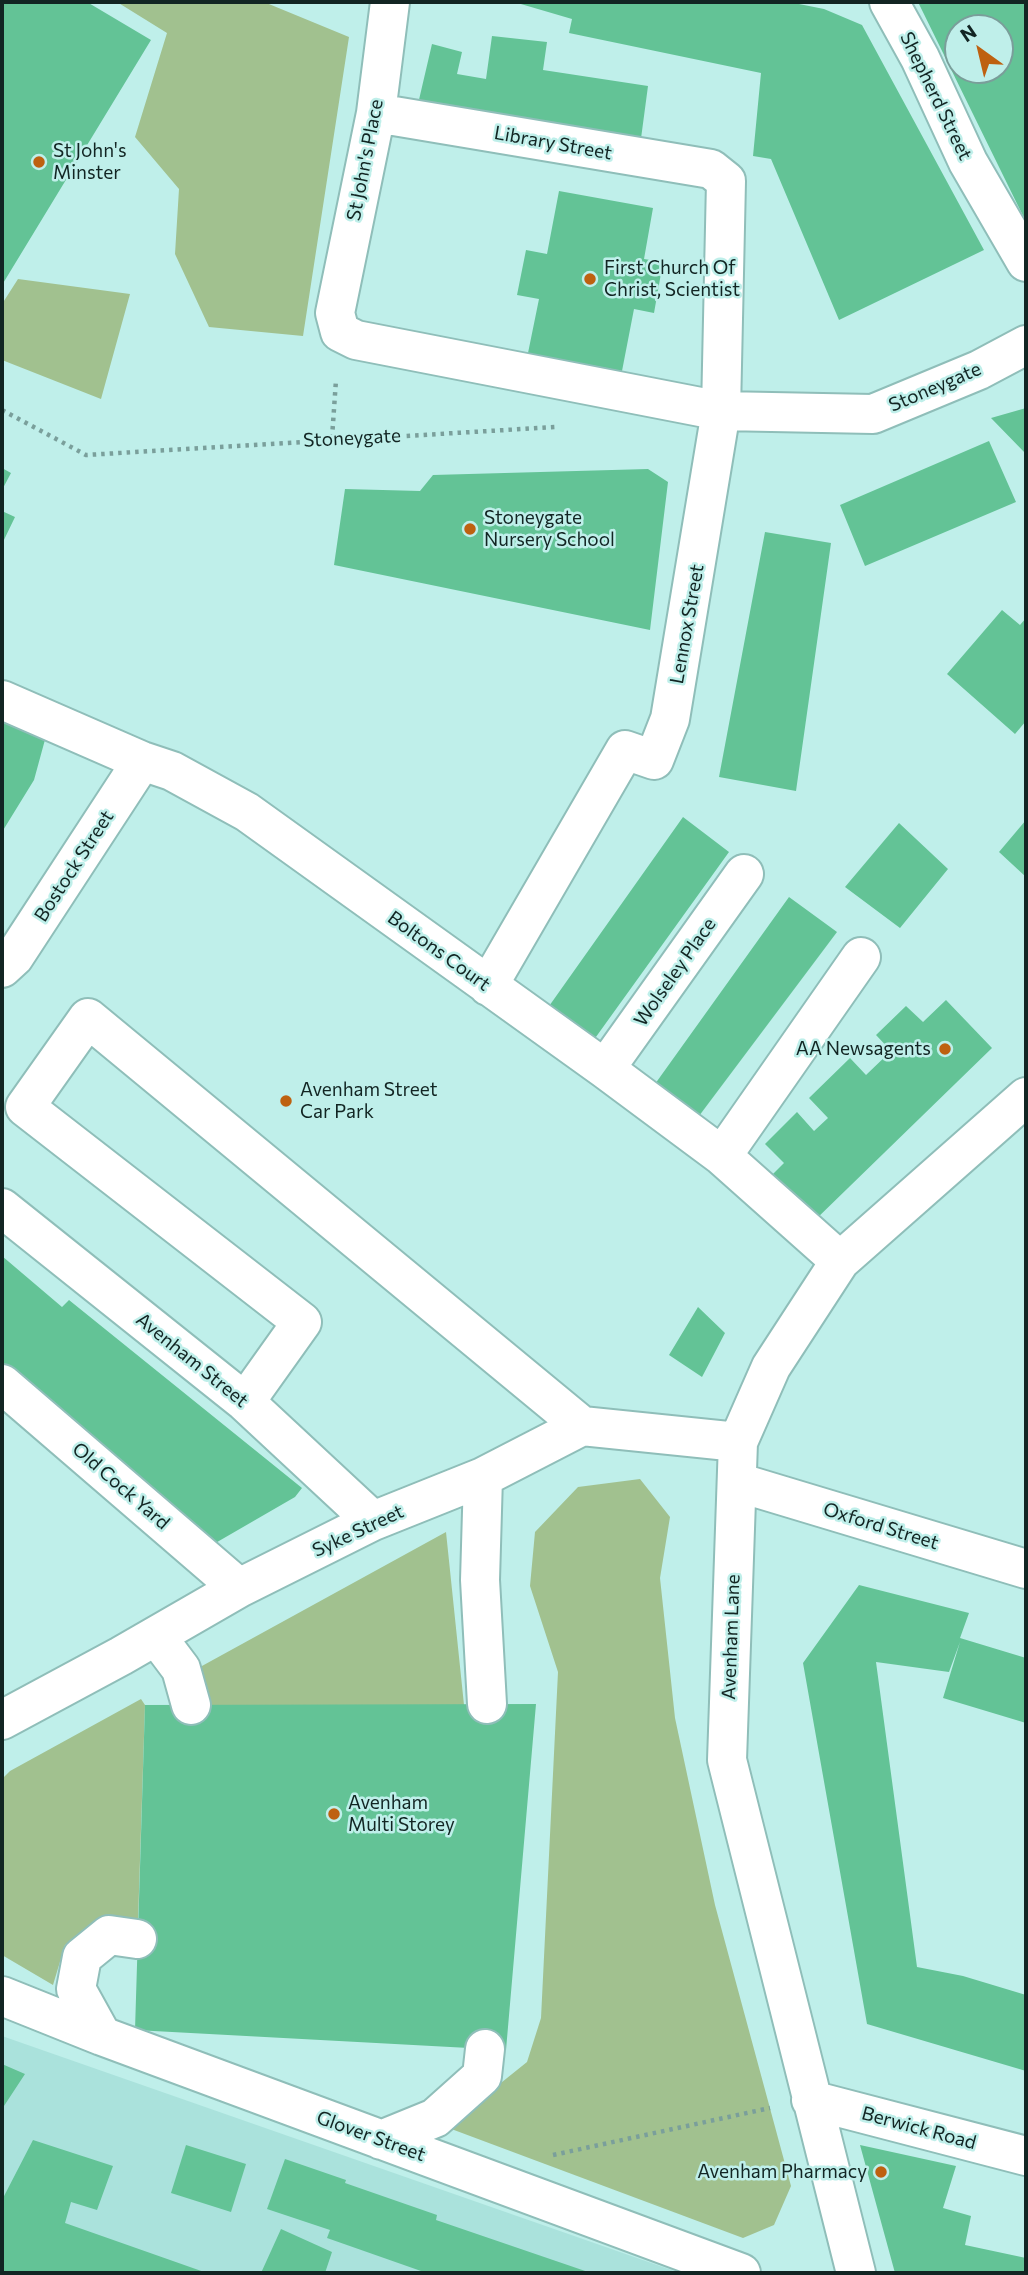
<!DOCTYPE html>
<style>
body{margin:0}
#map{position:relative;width:1028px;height:2275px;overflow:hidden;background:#bfefea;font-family:Commissioner,sans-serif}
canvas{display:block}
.frame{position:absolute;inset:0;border:4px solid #122523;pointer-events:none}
.north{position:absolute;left:944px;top:14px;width:70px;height:70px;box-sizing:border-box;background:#bfefea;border:2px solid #7a9e9a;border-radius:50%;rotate:326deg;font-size:19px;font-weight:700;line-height:28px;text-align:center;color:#122523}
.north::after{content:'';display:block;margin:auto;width:24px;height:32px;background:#be6110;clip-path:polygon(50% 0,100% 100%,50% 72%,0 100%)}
</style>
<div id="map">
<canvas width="1028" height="2275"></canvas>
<div class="frame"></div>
<div class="north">N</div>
</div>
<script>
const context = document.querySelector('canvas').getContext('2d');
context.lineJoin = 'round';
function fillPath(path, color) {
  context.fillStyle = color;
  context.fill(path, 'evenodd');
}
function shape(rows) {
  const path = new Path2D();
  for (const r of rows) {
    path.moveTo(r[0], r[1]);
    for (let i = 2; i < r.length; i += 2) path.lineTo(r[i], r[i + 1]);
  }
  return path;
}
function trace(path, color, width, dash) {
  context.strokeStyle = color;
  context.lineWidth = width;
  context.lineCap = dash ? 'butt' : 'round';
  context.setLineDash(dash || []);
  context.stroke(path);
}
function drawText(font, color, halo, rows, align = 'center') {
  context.font = font + ' Commissioner,sans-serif';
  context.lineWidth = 5;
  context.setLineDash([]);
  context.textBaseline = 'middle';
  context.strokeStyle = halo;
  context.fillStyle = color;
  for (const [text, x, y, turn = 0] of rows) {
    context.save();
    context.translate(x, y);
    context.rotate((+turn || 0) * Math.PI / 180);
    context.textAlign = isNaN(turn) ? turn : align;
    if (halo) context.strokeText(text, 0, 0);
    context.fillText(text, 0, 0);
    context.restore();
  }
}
fillPath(shape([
 [2,2036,680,2273,2,2273]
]), '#aae2dc');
fillPath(shape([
 [117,2,264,2,349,37,303,336,209,327,175,254,179,189,135,137,167,33],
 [18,279,130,294,101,399,2,360,2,304],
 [640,1479,670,1517,660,1578,675,1718,715,1905,791,2186,774,2225,743,2238,446,2127,527,2062,541,2018,558,1672,530,1586,535,1532,578,1487],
 [446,1532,464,1705,200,1706,191,1672],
 [141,1699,145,1705,138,1922,98,1919,65,1945,53,1985,2,1955,2,1779,10,1771]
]), '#a1c18f');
fillPath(shape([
 [5,2,87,2,151,40,2,285,2,8],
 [514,2,789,2,824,9,862,25,984,250,839,320,771,159,753,156,761,73,569,33,572,19],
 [918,2,1026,2,1026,222],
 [958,28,1000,28,1000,70,958,70],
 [492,36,547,42,543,70,648,86,640,146,418,104,432,44,462,52,457,74,486,79],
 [559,191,653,208,644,259,663,262,654,313,634,309,622,371,528,353,539,299,517,295,526,250,547,254],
 [1026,408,1026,454,991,418],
 [989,441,1016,502,865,566,840,505],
 [2,468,11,473,2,490],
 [648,469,668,482,650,630,334,565,345,489,420,491,433,475],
 [2,511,15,517,2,544],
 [765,532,831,543,796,791,719,777],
 [1002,610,1020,625,1026,618,1026,721,1015,734,947,674],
 [2,718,46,736,34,780,2,832],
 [683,817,729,852,588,1048,547,1009],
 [1026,820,1026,877,999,852],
 [899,823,948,869,900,928,845,887],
 [789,897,837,932,693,1124,650,1091],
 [946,1000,992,1048,812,1223,764,1183,784,1163,765,1144,797,1112,814,1131,828,1118,809,1098,850,1058,866,1075,891,1051,876,1035,906,1006,923,1022],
 [2,1256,62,1307,69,1300,302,1488,295,1497,212,1545,2,1364],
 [698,1307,725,1333,702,1377,669,1355],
 [859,1585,969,1613,960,1638,1026,1658,1026,1723,943,1698,960,1642,949,1672,876,1662,917,1967,963,1976,1026,1995,1026,2071,867,2024,803,1663],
 [536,1704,506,2050,135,2030,145,1705],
 [2,2064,25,2074,2,2109],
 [33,2140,113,2166,97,2210,71,2202,65,2223,207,2273,2,2273,2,2200],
 [186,2145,246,2164,231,2212,171,2193],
 [860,2145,956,2166,943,2208,971,2216,965,2245,1026,2258,1026,2273,895,2273],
 [285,2159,346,2180,345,2183,437,2215,436,2220,591,2273,420,2273,421,2271,327,2238,330,2230,267,2209],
 [281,2229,332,2252,325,2273,261,2273]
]), '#63c396');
const minor = shape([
 [390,2,376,113,335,313,340,332,356,340,721,411,873,414,979,370,1026,345],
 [889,2,920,58,968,162,1026,262],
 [376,113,711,169,726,181,721,411,670,719,654,760,625,750,488,986],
 [2,700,142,761,172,771,247,812,605,1069,722,1156,840,1261],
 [2,968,14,957,142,761],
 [605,1069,744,874],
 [722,1156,861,957],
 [2,1208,245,1402,373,1521],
 [2,1384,239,1588],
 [245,1402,302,1322,25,1107,88,1018,582,1426],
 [483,1477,480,1580,487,1704],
 [737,1482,1026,1569],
 [157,1637,181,1669,191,1705],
 [2,1720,121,1656,239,1588,373,1521,483,1477,582,1426,738,1442],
 [2,1996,102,2036,741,2273],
 [102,2036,76,1989,82,1957,109,1935,137,1939],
 [811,2100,1026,2156],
 [381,2140,435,2118,482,2076,485,2049],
 [856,2273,727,1760,738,1442,771,1367,840,1261,1026,1097]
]);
trace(minor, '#8fbeb9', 42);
trace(shape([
 [2,410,86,455,556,427],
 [332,438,336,380],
 [553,2155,770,2108]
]), '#7a9f9b', 4.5, [3.5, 5]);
trace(minor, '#fff', 38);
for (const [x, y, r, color] of [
 [39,162,7,"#be6110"],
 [590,279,7,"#be6110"],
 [470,529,7,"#be6110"],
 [945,1049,7,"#be6110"],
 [286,1101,7,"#be6110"],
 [334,1814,7,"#be6110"],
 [881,2172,7,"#be6110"]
]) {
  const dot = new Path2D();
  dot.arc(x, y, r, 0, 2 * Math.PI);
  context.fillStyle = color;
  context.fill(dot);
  trace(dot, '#bfefea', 2.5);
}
drawText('19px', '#122523', '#bfefea', [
 ["Shepherd Street",936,96,64],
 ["Library Street",553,143,10],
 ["St John's Place",365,160,-79],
 ["Stoneygate",935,387,-23],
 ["Stoneygate",352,438,-3],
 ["Lennox Street",687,624,-80],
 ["Bostock Street",74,866,-57],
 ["Boltons Court",439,951,36],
 ["Wolseley Place",675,972,-55],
 ["Avenham Street",192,1360,39],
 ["Old Cock Yard",121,1486,41],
 ["Oxford Street",881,1526,17],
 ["Syke Street",358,1531,-25],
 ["Avenham Lane",731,1637,-88],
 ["Berwick Road",919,2128,15],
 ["Glover Street",371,2136,20]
]);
drawText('19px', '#122523', '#bfefea', [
 ["St John's",53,151],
 ["Minster",53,173],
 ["First Church Of",604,268],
 ["Christ, Scientist",604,290],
 ["Stoneygate",484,518],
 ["Nursery School",484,540],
 ["AA Newsagents",931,1049,"right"],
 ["Avenham Street",300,1090],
 ["Car Park",300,1112],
 ["Avenham",348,1803],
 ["Multi Storey",348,1825],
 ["Avenham Pharmacy",867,2172,"right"]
], 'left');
</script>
